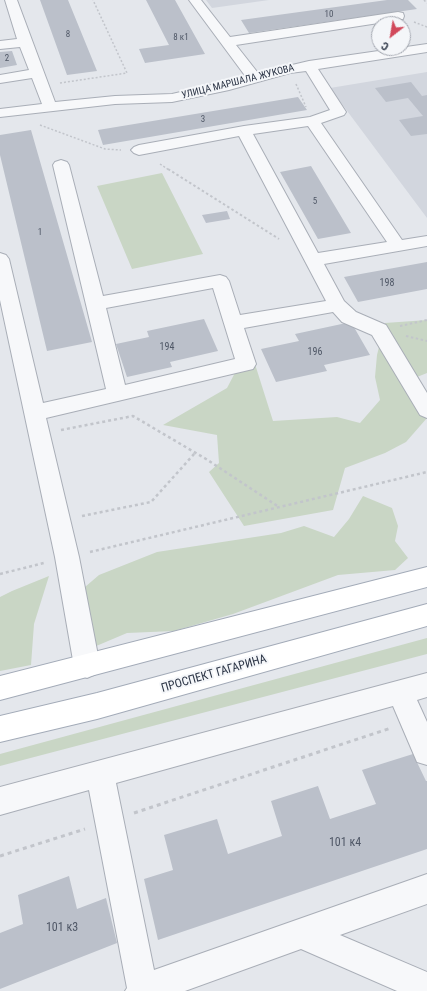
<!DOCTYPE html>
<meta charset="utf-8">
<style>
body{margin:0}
#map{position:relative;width:427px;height:991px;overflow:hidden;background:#e4e7ec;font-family:"Roboto Condensed",sans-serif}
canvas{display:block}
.north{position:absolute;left:371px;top:16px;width:40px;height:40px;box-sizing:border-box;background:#f4f6f9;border:1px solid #a4a8b1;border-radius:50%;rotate:211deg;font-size:11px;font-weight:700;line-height:16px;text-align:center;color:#2b3445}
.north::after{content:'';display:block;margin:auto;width:14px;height:18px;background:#d1495b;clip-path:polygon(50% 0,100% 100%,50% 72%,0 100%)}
</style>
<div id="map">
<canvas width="427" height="991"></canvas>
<div class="north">С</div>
</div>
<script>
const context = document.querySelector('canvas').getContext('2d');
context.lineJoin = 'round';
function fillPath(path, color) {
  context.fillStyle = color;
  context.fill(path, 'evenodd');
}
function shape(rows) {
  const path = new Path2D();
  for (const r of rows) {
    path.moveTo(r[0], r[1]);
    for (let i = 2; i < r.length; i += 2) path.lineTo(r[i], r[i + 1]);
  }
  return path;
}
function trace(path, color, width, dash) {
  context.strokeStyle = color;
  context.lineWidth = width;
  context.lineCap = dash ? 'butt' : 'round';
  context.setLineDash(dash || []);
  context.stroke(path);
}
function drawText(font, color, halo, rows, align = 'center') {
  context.font = font + ' "Roboto Condensed",sans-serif';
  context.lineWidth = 4;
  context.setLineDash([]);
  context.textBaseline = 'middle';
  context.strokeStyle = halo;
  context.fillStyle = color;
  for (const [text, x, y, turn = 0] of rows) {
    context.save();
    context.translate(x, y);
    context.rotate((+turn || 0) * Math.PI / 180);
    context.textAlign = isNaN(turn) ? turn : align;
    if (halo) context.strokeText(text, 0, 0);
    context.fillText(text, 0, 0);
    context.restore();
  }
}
fillPath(shape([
 [206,0,269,0,212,8],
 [427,72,427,218,330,88]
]), '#d2d6de');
fillPath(shape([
 [162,173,203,254,132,269,97,186],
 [427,320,427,373,417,377,427,396,427,418,406,442,385,453,345,468,333,510,244,526,209,472,219,463,217,435,163,425,227,388,237,369,254,361,273,421,337,417,360,423,380,400,375,377,377,355,385,323],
 [363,496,392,508,398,526,395,541,408,558,395,570,338,575,233,614,174,631,127,633,75,655,64,605,99,575,157,552,281,533,304,526,334,537,349,519],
 [49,576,34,624,31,665,0,671,0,597,12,591],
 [427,638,427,654,0,766,0,754]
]), '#c9d6c5');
fillPath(shape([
 [40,0,68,0,97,71,67,75],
 [146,0,175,0,205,54,145,63,139,49,169,45],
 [387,0,408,0,417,9,249,33,241,20],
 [12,51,17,65,0,68,0,52],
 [411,82,422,96,427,95,427,134,411,136,399,120,423,116,408,98,386,102,375,88],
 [298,97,307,110,103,145,98,130],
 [31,130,92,342,47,351,0,155,0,135],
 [311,166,351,233,318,239,280,172],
 [227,211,230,219,206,223,202,215],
 [427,262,427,289,358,302,344,277],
 [204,319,218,351,170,362,172,367,127,377,116,344,149,337,147,331],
 [351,322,370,355,324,365,327,371,276,382,261,349,299,341,295,334],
 [413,754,426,781,427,781,427,849,158,940,144,879,173,870,164,835,217,819,228,854,282,836,271,801,318,786,330,819,376,804,362,770],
 [69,876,77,909,106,898,117,943,0,989,0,933,23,924,18,895]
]), '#bbc0ca');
const minor = shape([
 [5,0,17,0,55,102,115,96,172,94,246,77,189,0,201,0,230,37,398,12,403,13,404,16,403,19,398,20,236,45,258,73,309,61,427,44,427,52,318,69,346,112,344,115,321,123,402,240,427,236,427,246,324,264,344,301,356,312,386,325,427,393,427,418,420,415,372,335,342,322,333,312,244,328,256,364,253,369,46,418,79,557,100,666,96,674,87,678,78,674,74,666,55,557,0,300,0,253,6,255,9,259,43,403,106,389,53,165,55,162,61,160,67,162,69,165,103,296,220,275,226,277,229,281,240,315,326,301,239,136,139,155,134,153,131,150,134,147,139,145,244,126,310,117,330,110,306,71,290,73,229,90,172,102,115,104,0,117,0,109,42,104,32,78,0,83,0,75,29,70,20,47,0,49,0,41,17,39,5,0],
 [308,126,387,242,318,253,253,134,308,126],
 [213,288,235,359,125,385,106,308,213,288],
 [427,673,427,697,417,700,427,722,427,765,417,762,393,706,116,783,154,970,427,874,427,904,340,935,427,972,427,991,397,991,301,949,185,991,125,991,127,988,89,790,0,815,0,787,427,673]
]);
const major = shape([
 [427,567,427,587,0,700,0,676,427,567],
 [427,604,427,626,97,719,0,742,0,716,97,693,427,604]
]);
trace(minor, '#a9aeb7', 2);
trace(major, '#a3abb8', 2);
trace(shape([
 [424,0,427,3],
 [414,22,427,27],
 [60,83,127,73,93,0],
 [296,84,306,107],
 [40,125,105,149,121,150],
 [160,164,169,170]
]), '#c2c5cb', 1.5, [2, 2]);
trace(shape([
 [168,169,279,239],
 [400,326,427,320],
 [406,336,427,341]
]), '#c2c5cb', 2, [2.5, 2.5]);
trace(shape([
 [61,430,133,416,206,459,279,507],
 [82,516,151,502,195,453],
 [90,552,427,472],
 [0,574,44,563]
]), '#c2c5cb', 2.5, [3, 3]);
trace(shape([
 [134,813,391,728],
 [0,856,85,829]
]), '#c2c5cb', 3, [4, 4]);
fillPath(minor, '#f7f8fa');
fillPath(major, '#fff');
drawText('9px', '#4f5766', null, [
 ["10",329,15],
 ["8",68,35],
 ["8 к1",181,38],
 ["2",7,59],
 ["3",203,120],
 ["5",315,202],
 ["1",40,233]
]);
drawText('10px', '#2b3445', '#f4f6f9', [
 ["УЛИЦА МАРШАЛА ЖУКОВА",238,82,-14]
]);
drawText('10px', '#4f5766', null, [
 ["198",387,283],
 ["194",167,347],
 ["196",315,352]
]);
drawText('12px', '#2b3445', '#f4f6f9', [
 ["ПРОСПЕКТ ГАГАРИНА",214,674,-16]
]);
drawText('12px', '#4f5766', null, [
 ["101 к4",345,843],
 ["101 к3",62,928]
]);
</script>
